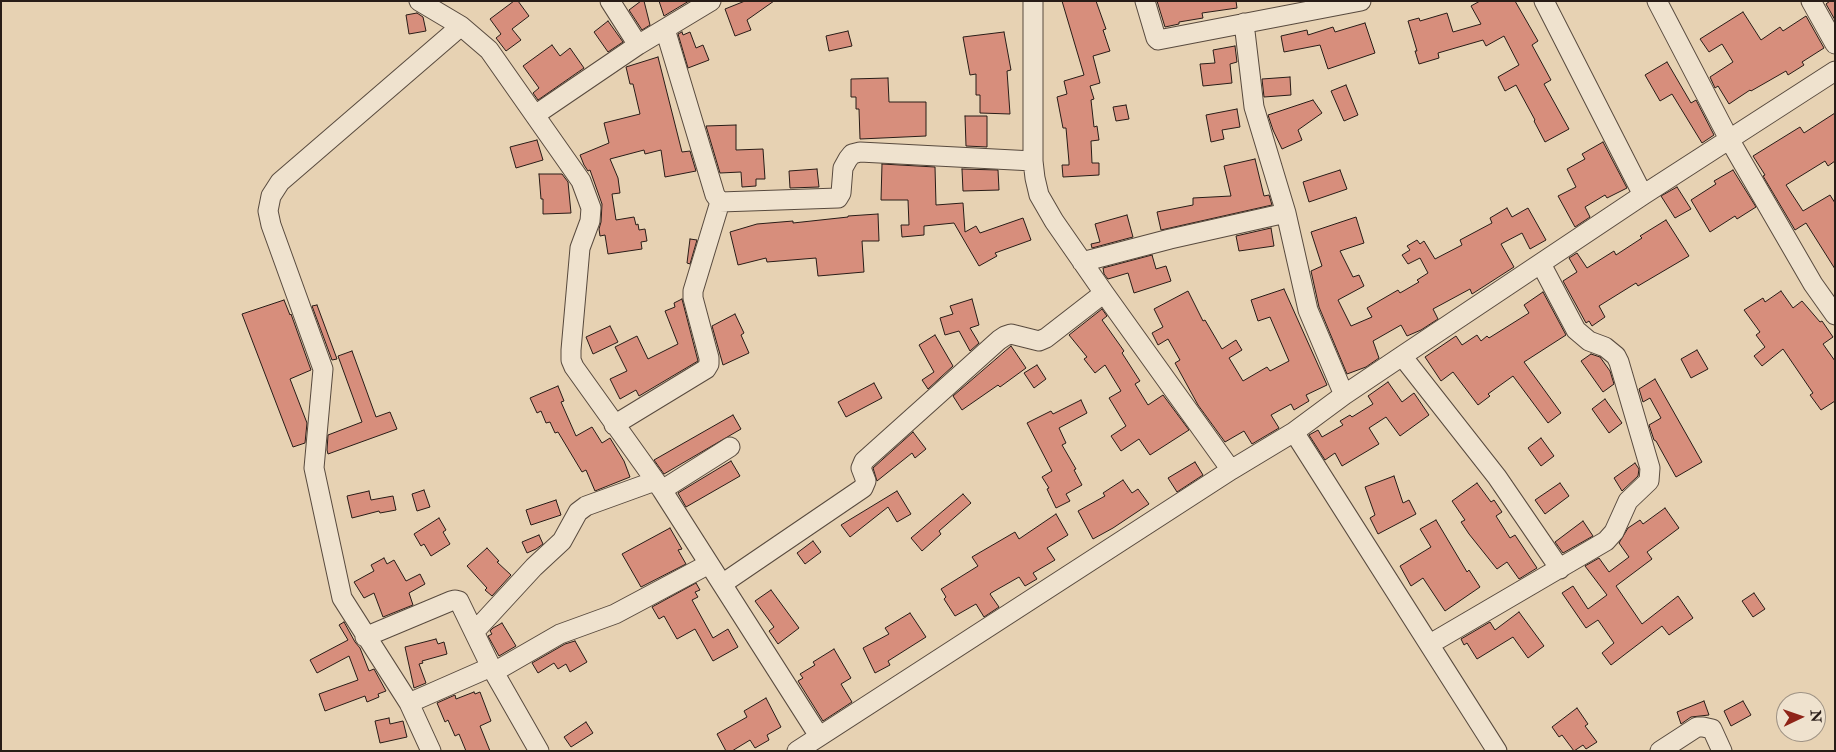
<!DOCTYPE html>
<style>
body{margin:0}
#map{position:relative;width:1836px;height:752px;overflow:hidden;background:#e7d2b3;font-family:"IM FELL Double Pica",serif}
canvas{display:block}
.frame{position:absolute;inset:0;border:2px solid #281c17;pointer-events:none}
.north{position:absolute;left:1776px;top:692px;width:50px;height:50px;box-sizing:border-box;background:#efe2ce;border:1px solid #9f9385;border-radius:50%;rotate:87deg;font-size:14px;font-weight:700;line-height:20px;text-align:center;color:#281c17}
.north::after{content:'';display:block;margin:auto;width:18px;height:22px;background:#8f2418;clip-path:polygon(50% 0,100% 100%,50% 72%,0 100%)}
</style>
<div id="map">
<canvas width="1836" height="752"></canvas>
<div class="frame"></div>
<div class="north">N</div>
</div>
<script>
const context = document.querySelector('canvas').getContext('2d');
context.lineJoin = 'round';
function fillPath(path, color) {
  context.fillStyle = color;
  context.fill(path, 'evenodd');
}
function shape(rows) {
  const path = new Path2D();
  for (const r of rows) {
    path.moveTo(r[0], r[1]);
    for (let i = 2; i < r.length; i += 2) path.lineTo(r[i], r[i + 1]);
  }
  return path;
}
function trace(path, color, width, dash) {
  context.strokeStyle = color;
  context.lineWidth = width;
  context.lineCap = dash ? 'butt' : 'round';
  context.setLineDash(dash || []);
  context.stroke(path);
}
const building = shape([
 [514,1,518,1,529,16,512,29,521,40,506,51,496,38,501,34,490,19,514,1],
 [641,1,644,1,650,25,642,30,629,10,641,1],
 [659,1,689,1,664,16,659,1],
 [745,1,774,1,747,20,751,30,735,36,725,9,745,1],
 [1062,1,1096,1,1106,29,1103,30,1110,51,1093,56,1100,83,1090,86,1094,99,1091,100,1094,127,1097,126,1099,140,1091,141,1092,163,1099,163,1099,175,1063,177,1062,165,1069,165,1069,162,1066,128,1063,128,1057,97,1067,94,1064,81,1084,75,1062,1],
 [1157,1,1236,1,1237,8,1202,13,1203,18,1179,22,1179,24,1165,27,1157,1],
 [1480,1,1515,1,1538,41,1532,45,1551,80,1544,84,1569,129,1545,142,1534,121,1535,120,1516,85,1505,91,1498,77,1519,65,1504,36,1486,46,1483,40,1438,53,1439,58,1419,64,1415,51,1417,51,1408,21,1419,18,1420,21,1447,13,1453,32,1481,24,1471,6,1480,1],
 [1830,1,1835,1,1835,20,1826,4,1830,1],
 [1743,12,1761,40,1780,27,1783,31,1806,16,1824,48,1802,62,1804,65,1788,75,1786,71,1751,91,1750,90,1729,104,1718,86,1715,88,1710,77,1733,62,1722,44,1709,52,1700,39,1743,12],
 [417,13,423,17,426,31,409,34,406,15,417,13],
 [608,21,623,42,608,52,594,32,608,21],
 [1365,23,1375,53,1328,69,1320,45,1284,52,1281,36,1307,30,1308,35,1333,27,1335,32,1365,23],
 [848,31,852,46,829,51,826,36,848,31],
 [682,32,683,35,690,32,696,48,703,45,709,60,688,68,678,34,682,32],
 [1004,32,1011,70,1007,71,1010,114,980,113,980,95,976,95,976,74,970,75,963,37,1004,32],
 [552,45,560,56,570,48,584,68,538,100,533,93,539,88,523,66,552,45],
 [1235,46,1237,62,1230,64,1232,83,1203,86,1200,64,1215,63,1213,50,1235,46],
 [658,57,682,152,690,151,696,171,665,177,661,150,645,154,644,150,610,159,618,178,620,193,612,194,616,220,634,217,636,225,638,224,639,230,645,229,647,241,641,242,642,249,608,254,605,235,600,236,599,229,601,222,602,204,590,170,588,171,584,165,580,155,609,143,604,123,640,114,633,84,630,84,626,67,658,57],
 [1667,62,1691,103,1696,100,1714,135,1702,143,1672,94,1660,101,1645,75,1667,62],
 [1290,77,1291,95,1264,97,1262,79,1290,77],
 [888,78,889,102,926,102,926,136,860,139,859,109,856,109,856,97,851,97,851,79,888,78],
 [1346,85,1358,115,1344,121,1331,91,1346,85],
 [1313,100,1322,113,1298,130,1302,140,1282,149,1273,130,1268,115,1313,100],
 [1126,105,1129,119,1116,121,1113,107,1126,105],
 [1237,109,1240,127,1222,130,1224,139,1211,142,1206,115,1237,109],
 [1835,113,1835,161,1828,166,1825,161,1786,185,1803,211,1830,195,1835,203,1835,269,1806,223,1795,230,1763,176,1765,175,1753,156,1800,127,1804,133,1835,113],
 [965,116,987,116,987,147,966,146,965,116],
 [736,125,736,150,763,149,765,179,756,179,756,186,742,187,741,172,720,173,706,126,736,125],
 [537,140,543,160,516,168,510,147,537,140],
 [1603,142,1627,188,1607,198,1605,195,1585,207,1590,217,1575,227,1558,196,1576,187,1567,169,1585,159,1582,154,1603,142],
 [1255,159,1264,196,1269,195,1272,205,1161,230,1157,212,1193,205,1193,198,1231,196,1224,166,1255,159],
 [882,164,935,167,936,205,963,203,965,232,976,226,980,233,1023,218,1031,240,995,253,997,256,979,266,954,223,924,226,924,235,902,237,901,225,909,225,908,200,881,200,882,164],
 [817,169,819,187,790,188,789,171,817,169],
 [962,169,998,170,999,190,963,191,962,169],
 [1340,170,1347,189,1309,202,1303,182,1340,170],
 [1733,170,1756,207,1737,219,1735,216,1710,232,1691,200,1716,184,1714,181,1733,170],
 [539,174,562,174,568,182,571,213,543,214,543,199,541,199,539,174],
 [1677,187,1691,209,1675,218,1661,196,1677,187],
 [1507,208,1512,217,1528,208,1546,240,1530,249,1522,233,1501,244,1514,267,1472,294,1470,289,1433,309,1438,319,1421,330,1407,336,1401,325,1373,341,1379,358,1366,367,1347,374,1319,307,1311,271,1322,266,1311,232,1356,217,1364,243,1340,251,1353,277,1359,275,1364,286,1338,300,1351,326,1372,317,1367,308,1398,290,1400,293,1419,282,1417,280,1428,273,1420,258,1408,264,1402,255,1410,250,1407,246,1417,240,1420,244,1424,241,1435,259,1462,245,1460,240,1492,223,1490,218,1507,208],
 [878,214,879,241,862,241,864,272,818,276,816,258,767,262,766,258,738,265,730,232,757,224,793,221,793,223,848,217,848,216,878,214],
 [1127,215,1133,237,1092,248,1091,244,1100,242,1095,224,1127,215],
 [1666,220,1689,256,1638,286,1636,283,1599,306,1605,317,1592,326,1589,321,1586,323,1563,281,1577,272,1569,258,1577,253,1587,268,1614,251,1616,255,1642,238,1640,236,1666,220],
 [1271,228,1274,246,1239,251,1236,236,1271,228],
 [690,239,697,240,690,264,687,263,690,239],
 [1152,255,1156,269,1166,266,1171,281,1134,293,1128,273,1108,279,1104,274,1103,268,1152,255],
 [1284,289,1327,385,1306,395,1309,401,1294,410,1291,404,1271,415,1279,428,1252,444,1244,431,1225,442,1198,405,1175,363,1180,360,1168,339,1158,345,1152,333,1163,327,1154,309,1188,291,1203,321,1205,320,1222,349,1236,340,1242,350,1229,358,1243,381,1267,367,1270,371,1289,361,1270,317,1258,321,1251,300,1284,289],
 [1781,291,1793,308,1802,301,1820,322,1822,321,1833,337,1823,344,1835,361,1835,401,1821,410,1810,395,1813,393,1783,349,1762,366,1754,356,1765,347,1756,335,1760,332,1744,310,1763,298,1765,302,1781,291],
 [1543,292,1566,335,1524,362,1561,413,1548,423,1513,376,1488,394,1490,396,1478,405,1453,372,1441,381,1425,357,1456,336,1462,345,1477,335,1481,341,1487,336,1489,338,1529,313,1524,305,1543,292],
 [682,299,698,361,639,396,636,390,620,399,610,379,627,371,615,347,637,336,648,359,678,344,665,311,675,307,674,303,682,299],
 [972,299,979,325,970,328,979,343,970,351,959,331,945,335,940,318,953,314,950,306,972,299],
 [284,300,290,315,291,314,311,370,290,379,307,423,305,443,293,447,242,314,284,300],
 [317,305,337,359,332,360,312,306,317,305],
 [1102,309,1107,316,1102,320,1124,351,1122,353,1140,381,1135,384,1148,405,1163,395,1189,430,1150,455,1139,439,1121,451,1111,436,1126,426,1109,398,1121,391,1105,365,1095,373,1084,359,1087,357,1069,335,1102,309],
 [735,314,744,333,741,335,749,353,723,365,712,326,735,314],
 [610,326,618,342,593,354,586,337,610,326],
 [935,335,953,366,928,389,922,380,934,372,919,345,935,335],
 [1011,346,1026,368,1000,387,998,385,962,410,953,396,1011,346],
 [1697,350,1708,369,1691,378,1681,359,1697,350],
 [352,351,376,417,390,412,397,429,328,454,327,450,328,435,362,422,338,356,352,351],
 [1591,354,1600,357,1610,371,1614,384,1603,392,1581,361,1591,354],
 [1037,365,1046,379,1034,388,1024,373,1037,365],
 [1655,379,1702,462,1676,477,1656,441,1654,440,1649,425,1661,418,1650,398,1643,402,1639,389,1655,379],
 [1388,382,1402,402,1414,393,1429,415,1400,436,1386,417,1369,428,1379,444,1342,466,1335,453,1325,460,1309,435,1318,430,1322,437,1343,425,1340,421,1350,415,1352,417,1373,404,1368,396,1388,382],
 [874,383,882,398,846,417,838,402,874,383],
 [558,386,564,401,561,402,576,436,592,427,602,443,610,438,624,461,630,477,595,491,586,470,582,472,558,432,555,433,550,422,546,423,541,411,537,413,530,398,558,386],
 [1605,399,1622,423,1609,433,1592,409,1605,399],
 [1081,400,1087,413,1059,428,1066,443,1062,445,1076,469,1074,470,1082,485,1066,494,1070,501,1056,508,1047,489,1049,488,1042,477,1052,471,1027,423,1051,411,1053,414,1081,400],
 [733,415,741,429,681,464,664,474,654,460,733,415],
 [913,432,926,449,915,458,912,453,877,481,873,468,913,432],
 [1541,438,1554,456,1541,466,1528,448,1541,438],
 [731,461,740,476,686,507,678,493,731,461],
 [1195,462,1203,475,1177,492,1168,478,1195,462],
 [1635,463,1639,469,1638,476,1622,491,1614,478,1635,463],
 [1394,476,1403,503,1409,500,1416,514,1378,534,1370,518,1375,515,1365,487,1394,476],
 [1123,480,1132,493,1138,489,1149,504,1113,528,1093,539,1078,511,1105,496,1103,493,1123,480],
 [1477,483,1491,502,1494,500,1502,512,1496,516,1510,538,1515,535,1537,568,1519,579,1507,562,1497,569,1469,534,1461,522,1465,520,1452,501,1477,483],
 [1560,483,1569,496,1545,514,1535,500,1560,483],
 [424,490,430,507,417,511,412,494,424,490],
 [369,491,371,500,393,496,396,510,380,513,379,511,352,518,347,496,369,491],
 [897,491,911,514,897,522,888,507,850,537,841,525,897,491],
 [963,494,971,503,939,531,941,534,922,551,911,538,963,494],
 [556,500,561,515,531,525,526,510,556,500],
 [1665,508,1679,528,1647,552,1652,559,1616,586,1642,624,1678,596,1693,618,1669,635,1662,626,1611,665,1602,653,1614,643,1598,620,1586,628,1562,593,1573,586,1588,609,1607,595,1585,566,1599,558,1609,572,1629,557,1619,543,1628,528,1640,520,1643,524,1665,508],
 [1056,514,1068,535,1047,548,1055,560,1033,573,1037,579,1025,586,1019,577,991,593,990,594,999,607,984,617,976,604,955,616,944,599,946,597,941,589,978,566,972,557,1015,532,1019,539,1056,514],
 [439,518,446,530,443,532,450,544,431,556,424,544,421,546,414,534,439,518],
 [1436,520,1467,572,1469,570,1480,587,1445,611,1423,578,1411,586,1400,566,1431,547,1420,529,1436,520],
 [1583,521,1593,536,1563,553,1555,542,1583,521],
 [670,528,682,549,678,550,686,564,641,587,622,554,670,528],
 [539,535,543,544,536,549,527,553,522,542,539,535],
 [813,541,821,552,805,564,797,553,813,541],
 [487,548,499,561,497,562,511,575,492,596,485,590,487,588,467,566,487,548],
 [384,558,387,564,394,560,406,581,420,574,425,584,409,593,413,605,383,617,374,593,364,598,354,582,374,571,371,565,384,558],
 [696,583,700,590,695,592,698,597,692,600,713,638,728,629,738,647,713,661,695,629,677,639,664,616,659,619,652,607,696,583],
 [771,590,799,628,778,644,769,631,774,627,755,601,771,590],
 [1754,593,1765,609,1753,617,1742,601,1754,593],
 [1519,612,1544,646,1528,658,1513,637,1477,659,1467,643,1464,645,1461,639,1490,622,1495,630,1519,612],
 [910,613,926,637,888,661,890,665,875,673,863,648,889,634,885,628,910,613],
 [344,622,355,642,360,648,369,671,374,669,386,691,378,694,379,697,367,702,365,696,325,711,319,694,358,680,349,656,317,673,310,660,348,640,339,625,344,622],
 [502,623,516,646,499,656,488,636,492,634,490,631,493,628,502,623],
 [436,639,438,644,444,642,447,654,422,661,423,663,419,664,426,683,414,688,405,647,436,639],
 [575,641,587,662,570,672,566,664,558,669,554,663,538,673,532,663,565,644,575,641],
 [834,649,851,678,841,684,852,702,823,721,798,681,803,678,800,674,815,665,813,662,834,649],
 [474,692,475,694,480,692,491,721,480,726,490,751,466,751,459,734,455,736,448,720,445,722,437,703,455,695,456,699,474,692],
 [766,698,781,727,767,735,769,740,755,748,750,740,732,751,726,751,717,734,747,717,744,711,766,698],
 [1704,701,1709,715,1691,717,1681,724,1677,712,1704,701],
 [1743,701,1751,715,1731,726,1724,711,1743,701],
 [1577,708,1588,724,1585,726,1597,742,1586,749,1583,745,1574,751,1562,735,1559,737,1552,727,1577,708],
 [389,718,390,724,403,721,407,737,380,743,375,721,389,718],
 [586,722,593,733,571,747,564,737,586,722]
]);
fillPath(building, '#d78e7c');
trace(building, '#281c17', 1);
const minor = shape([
 [419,1,461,26,489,50,581,181,591,208,590,221,580,248,571,350,571,360,574,367,662,490,819,736],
 [610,1,638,45],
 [1033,1,1033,161,1035,178,1039,195,1054,221,1104,293,1231,470],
 [1145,1,1156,38,1158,40,1361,1],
 [1544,1,1643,195],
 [1657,1,1729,139,1813,284,1835,315],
 [1811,1,1835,44],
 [1244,23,1254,107,1286,213,1308,310,1344,395],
 [461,26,280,182,271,196,268,211,271,225,323,369,314,468,342,598,409,703,491,667],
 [665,29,715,195,720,202,838,198,841,193,843,168,848,159,852,154,860,152,1033,161],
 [535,115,638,45,711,1],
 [1082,262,1170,239,1286,213],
 [1402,356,1497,477,1560,569],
 [614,425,706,369,709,364,709,358,693,298,693,291,720,202],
 [1294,432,1497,751],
 [662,490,730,447],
 [722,584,863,488,866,481,861,468,864,461,999,340,1005,336,1011,334,1039,341,1046,338,1104,293],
 [475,631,534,567,562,541,578,512,586,506,655,481],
 [365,637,451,601,455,600,459,601,491,667,539,751],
 [1430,644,1606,541,1614,532,1628,501,1649,481,1650,468,1619,362,1616,356,1605,347,1589,341,1576,330,1541,264],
 [494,672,560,634,615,614,709,564],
 [409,703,431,751],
 [797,751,1231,470,1294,432,1344,395,1402,356,1643,195,1835,71],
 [1660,751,1697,727,1703,727,1712,729,1722,751]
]);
trace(minor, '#584a3e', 21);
trace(minor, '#efe2ce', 19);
</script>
